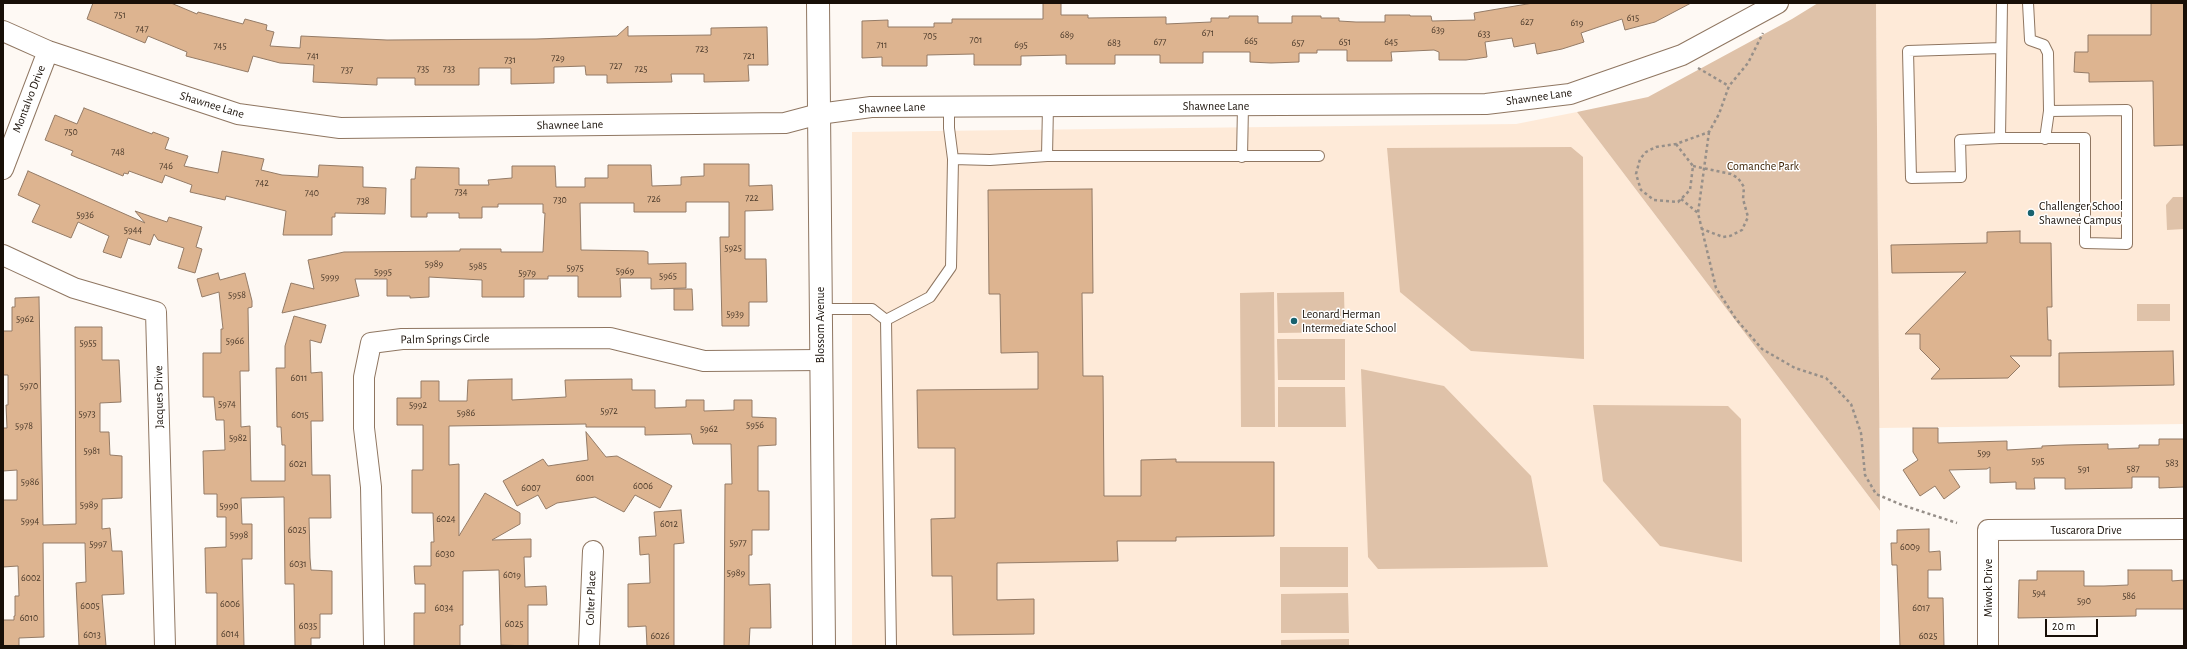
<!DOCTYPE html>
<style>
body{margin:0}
#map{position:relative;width:2187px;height:649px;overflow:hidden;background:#fef9f4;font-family:"Alegreya Sans",sans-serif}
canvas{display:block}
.frame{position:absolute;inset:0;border:4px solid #180f07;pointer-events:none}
.scale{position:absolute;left:2045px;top:619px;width:53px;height:18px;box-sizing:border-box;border:2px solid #180f07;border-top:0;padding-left:5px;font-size:12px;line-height:14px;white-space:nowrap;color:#180f07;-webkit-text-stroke:3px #fff;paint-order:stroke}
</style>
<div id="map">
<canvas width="2187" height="649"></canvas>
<div class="frame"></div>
<div class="scale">20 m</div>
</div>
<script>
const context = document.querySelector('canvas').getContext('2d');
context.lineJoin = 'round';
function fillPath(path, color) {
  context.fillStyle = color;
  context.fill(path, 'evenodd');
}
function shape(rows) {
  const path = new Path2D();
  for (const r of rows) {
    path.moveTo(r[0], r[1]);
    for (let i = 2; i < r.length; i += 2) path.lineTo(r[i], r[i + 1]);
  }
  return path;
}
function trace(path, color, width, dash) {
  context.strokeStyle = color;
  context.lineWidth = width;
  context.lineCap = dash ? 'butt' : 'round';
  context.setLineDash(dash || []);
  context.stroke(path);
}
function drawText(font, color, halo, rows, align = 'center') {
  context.font = font + ' "Alegreya Sans",sans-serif';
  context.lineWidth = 3;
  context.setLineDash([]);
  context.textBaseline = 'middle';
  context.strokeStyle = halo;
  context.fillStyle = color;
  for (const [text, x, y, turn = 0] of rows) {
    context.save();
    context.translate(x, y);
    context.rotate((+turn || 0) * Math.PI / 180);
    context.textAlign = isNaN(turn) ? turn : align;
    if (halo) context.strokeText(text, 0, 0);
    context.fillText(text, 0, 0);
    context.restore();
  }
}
fillPath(shape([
 [1876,3,2184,3,2184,424,1879,428],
 [1577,112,1880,511,1880,646,852,646,852,132,1516,124]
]), '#feead8');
fillPath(shape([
 [1818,3,1876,3,1880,511,1577,112,1648,97,1792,19],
 [1571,147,1583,157,1584,359,1471,351,1400,292,1387,148],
 [2173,197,2184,197,2184,229,2167,230,2166,205],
 [1274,292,1275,427,1241,427,1240,293],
 [1344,292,1345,332,1278,333,1277,293],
 [2137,304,2170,304,2170,321,2137,321],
 [1277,339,1345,339,1345,380,1278,380],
 [1361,369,1444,386,1531,476,1548,567,1378,569,1368,557],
 [1278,387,1345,387,1346,427,1278,427],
 [1593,405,1728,406,1741,419,1742,562,1660,546,1603,481],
 [1280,547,1348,547,1348,587,1280,587],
 [1348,593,1349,633,1281,633,1281,594],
 [1349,639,1349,646,1281,646,1281,640]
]), '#dfc2a9');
const building = shape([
 [93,3,171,3,197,14,198,12,243,24,245,19,267,25,266,30,274,32,270,46,300,48,301,36,387,40,536,39,617,36,628,26,628,36,711,35,711,28,767,27,768,65,748,65,749,81,704,82,704,74,671,74,672,82,607,83,607,75,586,75,585,66,554,67,554,83,511,84,511,68,479,68,479,85,415,85,415,78,377,78,377,85,313,82,314,65,280,63,253,56,248,72,186,56,187,52,148,36,145,43,87,19,93,3],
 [1043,3,1061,3,1061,15,1088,15,1088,18,1166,17,1166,24,1211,22,1211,18,1229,18,1229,16,1258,16,1258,23,1292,23,1292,16,1321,16,1321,18,1339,18,1339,21,1356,22,1385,22,1385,15,1410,15,1410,16,1431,16,1432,21,1475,20,1474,13,1533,3,1691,3,1655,22,1625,30,1622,19,1581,33,1584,42,1562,49,1537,54,1535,43,1514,47,1512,38,1485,42,1487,57,1466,60,1439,60,1439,52,1434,50,1391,52,1392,61,1347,61,1347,50,1317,50,1317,53,1299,53,1299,62,1271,63,1250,62,1250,52,1203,52,1203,63,1160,63,1160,55,1115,55,1115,64,1066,64,1066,55,1021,56,1021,65,974,65,974,54,927,55,927,66,882,66,882,57,862,58,862,21,888,20,888,27,934,27,934,23,952,23,952,19,1043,19,1043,3],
 [2151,3,2184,3,2184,145,2154,146,2153,81,2089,82,2089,73,2074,72,2075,52,2088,52,2088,35,2151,35,2151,3],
 [84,108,152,134,153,132,169,138,165,149,188,156,184,166,218,173,222,151,264,159,261,170,282,175,318,177,319,165,363,167,363,187,386,188,385,214,335,213,335,217,332,217,332,235,283,235,286,211,226,196,225,200,190,192,192,185,165,175,162,183,129,171,128,174,124,173,123,176,71,155,73,151,45,140,55,115,77,124,84,108],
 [704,164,749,164,749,186,772,185,773,210,745,211,745,259,766,259,767,302,749,302,749,326,722,326,720,237,729,237,729,202,686,202,686,212,634,212,634,203,580,203,581,250,644,251,648,252,648,264,686,263,686,288,651,289,651,278,620,278,621,297,578,297,578,276,548,276,548,279,524,279,524,297,482,297,482,280,429,277,429,297,410,298,410,296,387,296,387,279,355,279,359,296,282,313,291,283,314,289,308,260,344,252,460,251,460,249,501,249,501,252,543,252,545,213,543,213,543,204,498,204,498,207,482,207,482,218,459,218,459,213,427,213,427,217,411,217,411,179,415,179,416,167,459,168,459,185,489,185,488,180,512,178,512,166,555,166,556,187,585,187,585,178,608,178,608,165,651,165,652,186,681,185,681,177,704,176,704,164],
 [28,171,145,223,135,211,167,222,169,217,202,227,196,247,202,249,195,273,178,268,184,248,158,240,154,234,150,245,128,238,121,258,103,252,109,236,78,222,71,238,32,222,40,205,18,195,28,171],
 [1092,189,1093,293,1082,293,1083,376,1103,376,1104,496,1141,496,1141,460,1176,459,1176,462,1274,462,1274,536,1176,537,1176,541,1117,541,1118,561,997,563,997,600,1034,599,1034,634,953,635,952,576,932,576,931,519,955,518,955,448,918,448,917,390,1038,389,1038,352,1001,353,1000,294,989,294,988,190,1092,189],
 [2020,231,2020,243,2051,243,2052,307,2047,307,2048,340,2051,340,2051,356,2010,356,2020,366,2008,378,1931,379,1940,369,1920,349,1920,334,1905,334,1966,272,1892,273,1891,245,1987,243,1987,232,2020,231],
 [218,273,220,280,245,273,252,301,252,307,248,308,249,371,240,371,241,427,250,426,251,481,285,481,285,445,282,445,281,427,277,427,276,368,285,368,285,346,294,316,326,325,321,343,310,340,311,373,322,372,323,421,311,421,312,475,330,475,331,518,309,518,310,558,311,570,332,571,332,614,320,614,320,638,311,638,311,646,295,646,294,584,285,584,284,497,241,498,242,524,252,524,252,559,242,559,244,646,217,646,217,593,206,593,205,548,226,547,226,517,217,517,217,494,204,494,203,451,225,450,224,420,216,420,214,397,203,397,203,353,221,353,221,329,223,329,219,292,202,297,197,279,218,273],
 [674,289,692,289,693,310,674,310,674,289],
 [39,297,43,525,76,524,75,327,102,327,102,360,119,360,121,402,100,403,100,432,109,432,110,455,122,456,122,498,102,499,102,529,110,528,112,551,122,551,124,594,102,595,106,646,79,646,76,583,86,582,85,543,43,543,44,637,19,638,19,646,3,646,3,620,14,620,14,616,15,616,15,596,19,596,18,566,3,567,3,500,17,500,17,470,3,471,3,428,7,428,6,405,8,405,8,375,3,375,3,331,12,331,12,307,15,307,15,298,39,297],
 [2173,351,2174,385,2059,387,2059,353,2173,351],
 [512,379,512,400,566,397,565,380,632,379,632,390,655,390,655,408,686,407,686,400,704,400,704,411,734,410,734,400,752,400,752,417,776,418,776,445,758,446,758,491,769,491,769,530,752,530,752,555,749,555,749,585,770,584,771,628,750,628,749,646,724,646,725,484,732,484,731,444,693,444,691,434,645,435,645,427,586,427,586,424,449,426,449,465,459,464,459,536,485,493,520,513,520,524,492,540,531,539,531,557,524,557,525,587,546,586,547,605,528,605,528,646,501,645,499,570,463,571,463,625,460,625,460,646,414,646,414,613,425,613,425,584,415,584,414,566,431,566,431,542,434,542,433,513,412,513,412,470,423,470,423,425,397,425,397,398,421,398,421,381,439,381,439,401,467,401,468,380,512,379],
 [1913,428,1938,428,1938,443,2007,441,2007,450,2042,448,2042,446,2065,445,2108,444,2108,449,2139,448,2139,445,2159,445,2159,439,2184,439,2184,487,2159,488,2159,477,2132,477,2132,488,2065,489,2065,478,2034,478,2035,489,2016,489,2016,482,1990,483,1990,467,1987,469,1949,470,1960,487,1944,499,1935,486,1920,496,1903,470,1918,460,1913,452,1913,428],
 [586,432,606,457,617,456,672,486,660,508,635,495,624,512,595,497,557,503,546,509,538,495,517,506,503,481,543,459,548,466,588,460,586,432],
 [681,510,684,543,674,544,674,646,647,646,646,626,628,627,628,584,650,583,649,554,640,555,639,537,656,536,654,512,681,510],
 [1929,529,1929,552,1940,551,1941,570,1928,570,1928,598,1943,598,1944,646,1900,646,1897,565,1892,565,1891,543,1897,543,1897,530,1929,529],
 [2128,570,2172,570,2172,581,2184,580,2184,609,2136,609,2136,616,2018,618,2019,580,2037,580,2037,571,2084,571,2084,586,2104,586,2128,585,2128,570]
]);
fillPath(building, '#ddb490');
trace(building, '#947b66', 1);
const lane = shape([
 [2002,3,2000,138,2085,138,2085,243,2127,244,2127,110,2049,111],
 [2028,3,2030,40,2044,45,2048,53,2049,111,2045,139],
 [949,106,949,128,953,159],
 [2000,138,1960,140,1961,177,1911,178,1908,51,2001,48],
 [1047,156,1048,106],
 [1242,157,1243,106],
 [820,309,872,309,886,320,891,646],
 [886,320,930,297,951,267,953,159,990,160,1047,156,1319,156]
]);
const street = shape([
 [3,31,48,51,238,114,340,128,785,123,819,114,871,107,1486,104,1570,94,1682,55,1778,3],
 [3,169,48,51],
 [3,255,74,288,156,312,165,646],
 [374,646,371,487,364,428,364,377,371,343,402,339,610,338,704,361,820,360],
 [589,646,593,551],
 [1988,646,1988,530,2184,529]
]);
const secondary = shape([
 [818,3,824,646]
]);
trace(lane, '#8f7661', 12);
trace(street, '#8f7661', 22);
trace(secondary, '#8f7661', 24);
trace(shape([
 [1698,68,1729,86],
 [1709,132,1698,213,1716,288,1736,319,1762,349,1795,368,1826,378,1851,404,1861,433,1865,475,1876,494,1902,505,1957,523],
 [1676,144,1693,166,1690,190,1678,202,1654,200,1641,190,1636,174,1640,159,1646,152,1656,147,1676,144,1709,132,1719,114,1729,86,1748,63,1763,33],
 [1693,166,1731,174,1738,178,1744,187,1743,199,1748,217,1742,230,1730,236,1723,237,1702,229],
 [1681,199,1698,213]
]), '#968f89', 2.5, [3, 3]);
trace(lane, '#fff', 10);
trace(street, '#fff', 20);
trace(secondary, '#fff', 22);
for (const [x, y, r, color] of [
 [2031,213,4,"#18626f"],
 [1294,321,4,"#18626f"]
]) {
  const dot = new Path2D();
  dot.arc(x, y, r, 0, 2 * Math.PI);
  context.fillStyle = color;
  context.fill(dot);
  trace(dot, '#fff', 1.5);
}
drawText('10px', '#493829', null, [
 ["751",120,15],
 ["615",1633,18],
 ["627",1527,22],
 ["619",1577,23],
 ["747",142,29],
 ["639",1438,30],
 ["671",1208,33],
 ["633",1484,34],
 ["689",1067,35],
 ["705",930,36],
 ["701",976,40],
 ["665",1251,41],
 ["677",1160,42],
 ["651",1345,42],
 ["645",1391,42],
 ["683",1114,43],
 ["657",1298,43],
 ["711",882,45],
 ["695",1021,45],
 ["745",220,46],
 ["723",702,49],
 ["741",313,56],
 ["721",749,56],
 ["729",558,58],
 ["731",510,60],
 ["727",616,66],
 ["735",423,69],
 ["733",449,69],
 ["725",641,69],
 ["737",347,70],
 ["750",71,132],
 ["748",118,152],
 ["746",166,166],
 ["742",262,183],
 ["734",461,192],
 ["740",312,193],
 ["722",752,198],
 ["726",654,199],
 ["730",560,200],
 ["738",363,201],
 ["5936",85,215],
 ["5944",133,230],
 ["5925",733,248],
 ["5989",434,264],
 ["5985",478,266],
 ["5975",575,268],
 ["5969",625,271],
 ["5995",383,272],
 ["5979",527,273],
 ["5965",668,276],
 ["5999",330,277],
 ["5958",237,295],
 ["5939",735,314],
 ["5962",25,319],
 ["5966",235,341],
 ["5955",88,343],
 ["6011",299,378],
 ["5970",29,386],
 ["5974",227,404],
 ["5992",418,405],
 ["5972",609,411],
 ["5986",466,413],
 ["5973",87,414],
 ["6015",300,415],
 ["5956",755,425],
 ["5978",24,426],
 ["5962",709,429],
 ["5982",238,438],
 ["5981",92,451],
 ["599",1984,453],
 ["595",2038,461],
 ["583",2172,463],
 ["6021",298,464],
 ["591",2084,469],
 ["587",2133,469],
 ["6001",585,478],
 ["5986",30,482],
 ["6006",643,486],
 ["6007",531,488],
 ["5989",89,505],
 ["5990",229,506],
 ["6024",446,519],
 ["5994",30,521],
 ["6012",669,524],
 ["6025",297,530],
 ["5998",239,535],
 ["5977",738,543],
 ["5997",98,544],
 ["6009",1910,547],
 ["6030",445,554],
 ["6031",298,564],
 ["5989",736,573],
 ["6019",512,575],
 ["6002",31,578],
 ["594",2039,593],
 ["586",2129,596],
 ["590",2084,601],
 ["6006",230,604],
 ["6005",90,606],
 ["6034",444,608],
 ["6017",1921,608],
 ["6010",29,618],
 ["6025",514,624],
 ["6035",308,626],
 ["6014",230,634],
 ["6013",92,635],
 ["6026",660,636],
 ["6025",1928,636]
]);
drawText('12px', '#180f07', '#fff', [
 ["Shawnee Lane",1539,97,-8],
 ["Montalvo Drive",29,99,-69],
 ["Shawnee Lane",212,105,17],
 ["Shawnee Lane",1216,106],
 ["Shawnee Lane",892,108,-2],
 ["Shawnee Lane",570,125,-1],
 ["Blossom Avenue",820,325,-90],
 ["Palm Springs Circle",445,339,-1],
 ["Jacques Drive",159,397,-91],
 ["Tuscarora Drive",2086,530],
 ["Miwok Drive",1988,588,-90],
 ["Colter Place",591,598,-88]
]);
drawText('12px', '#3e2305', '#fff', [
 ["Comanche Park",1763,166]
]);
drawText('12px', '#180f07', '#fff', [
 ["Challenger School",2039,206],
 ["Shawnee Campus",2039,220],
 ["Leonard Herman",1302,314],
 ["Intermediate School",1302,328]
], 'left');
</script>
